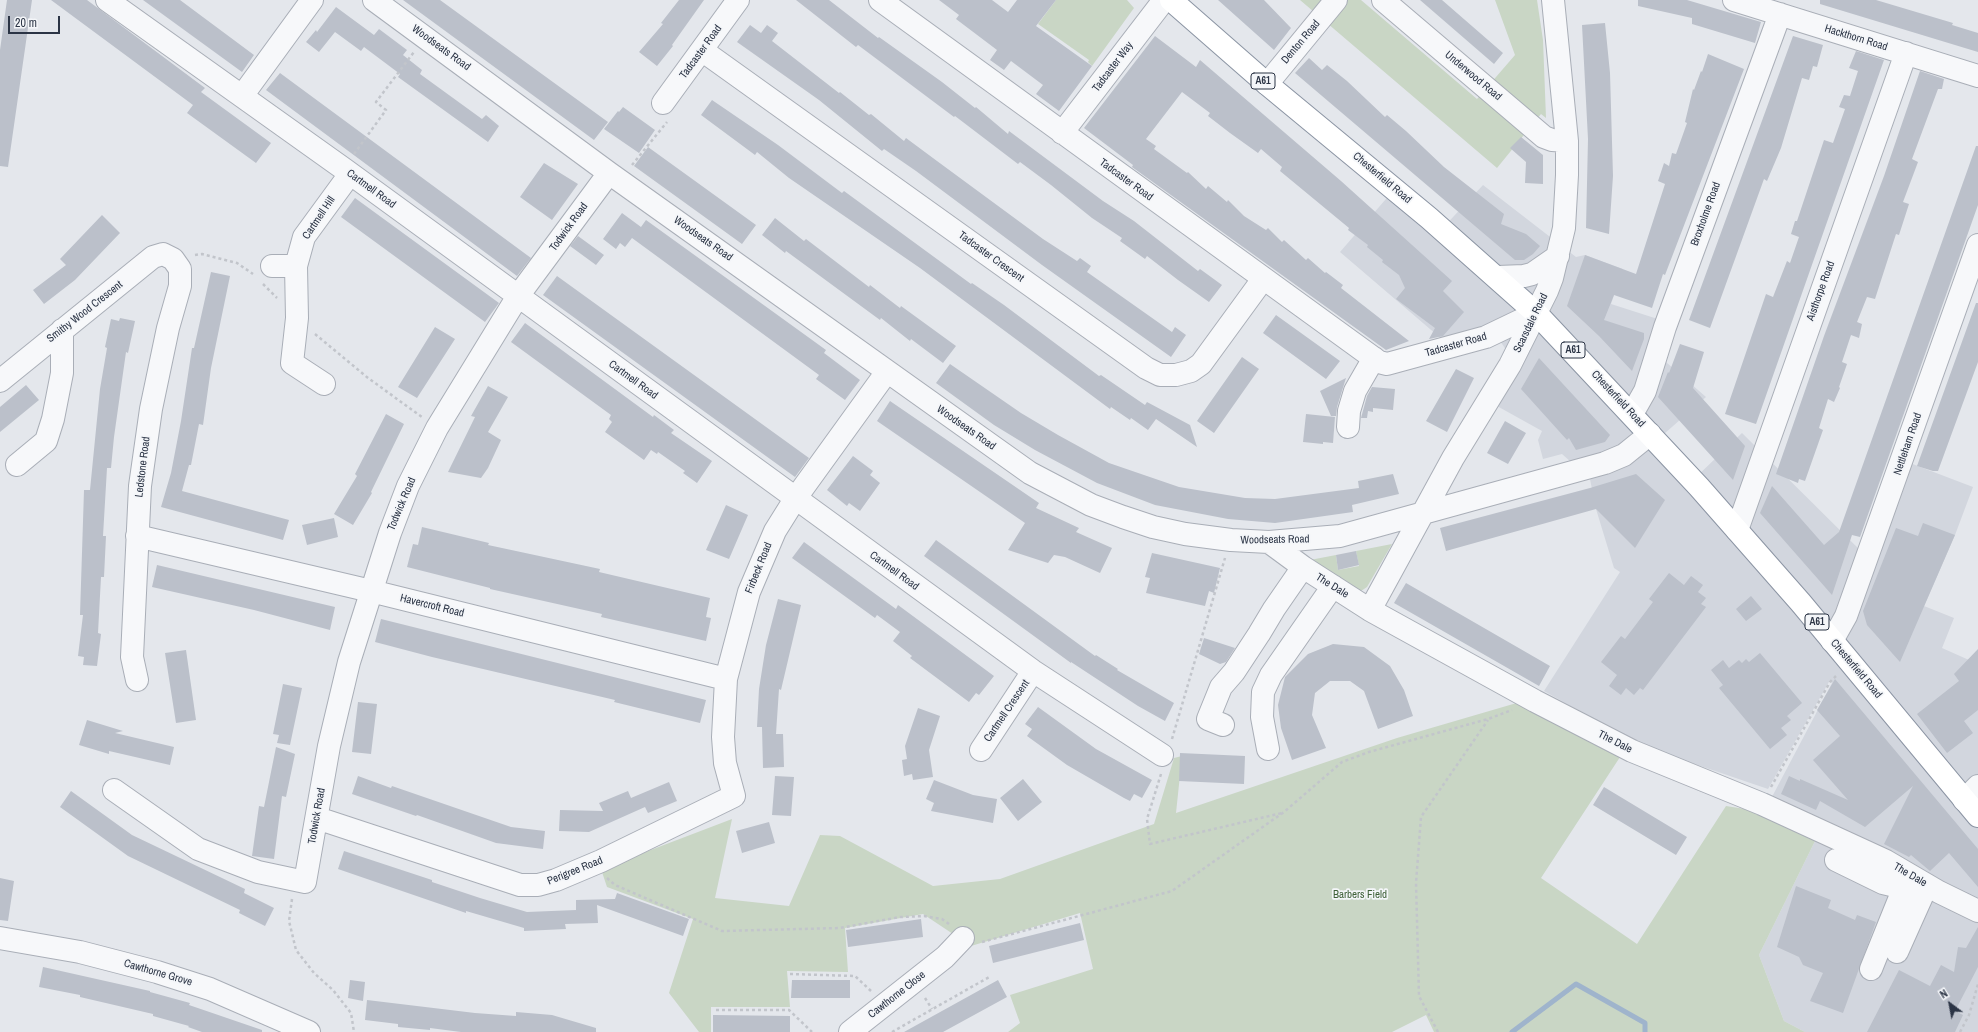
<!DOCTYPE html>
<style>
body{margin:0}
#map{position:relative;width:1978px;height:1032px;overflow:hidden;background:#e4e7ec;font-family:"Archivo Narrow",sans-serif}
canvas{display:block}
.north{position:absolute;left:1930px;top:984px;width:40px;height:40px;-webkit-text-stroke:3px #f4f6f9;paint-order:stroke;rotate:328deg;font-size:11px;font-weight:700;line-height:16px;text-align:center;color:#2b3445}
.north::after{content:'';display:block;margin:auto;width:14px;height:18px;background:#2b3445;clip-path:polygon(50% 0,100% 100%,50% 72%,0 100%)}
.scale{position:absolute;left:8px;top:16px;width:52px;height:18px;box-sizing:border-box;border:2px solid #2b3445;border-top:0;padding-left:5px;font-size:12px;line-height:14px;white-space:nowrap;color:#2b3445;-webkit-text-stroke:3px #f4f6f9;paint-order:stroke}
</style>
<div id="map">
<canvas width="1978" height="1032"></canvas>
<div class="north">N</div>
<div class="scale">20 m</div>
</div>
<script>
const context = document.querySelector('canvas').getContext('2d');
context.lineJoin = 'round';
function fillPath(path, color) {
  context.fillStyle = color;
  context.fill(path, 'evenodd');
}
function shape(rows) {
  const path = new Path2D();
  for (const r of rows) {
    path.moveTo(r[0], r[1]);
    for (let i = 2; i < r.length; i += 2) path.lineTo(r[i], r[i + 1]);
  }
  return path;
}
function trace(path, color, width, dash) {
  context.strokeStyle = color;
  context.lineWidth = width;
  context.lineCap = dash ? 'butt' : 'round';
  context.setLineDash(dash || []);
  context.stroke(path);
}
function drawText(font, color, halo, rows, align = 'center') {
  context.font = font + ' "Archivo Narrow",sans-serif';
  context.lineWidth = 3.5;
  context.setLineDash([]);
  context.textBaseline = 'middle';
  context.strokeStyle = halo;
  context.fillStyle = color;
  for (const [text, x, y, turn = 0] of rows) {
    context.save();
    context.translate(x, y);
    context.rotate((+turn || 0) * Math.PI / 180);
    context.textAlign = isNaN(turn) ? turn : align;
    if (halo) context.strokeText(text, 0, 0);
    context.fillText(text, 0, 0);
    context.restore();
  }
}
fillPath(shape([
 [1483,185,1576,257,1585,255,1623,269,1611,304,1664,321,1659,356,1706,397,1656,441,1693,480,1742,433,1867,557,1902,460,1973,487,1955,535,1924,606,1954,618,1942,648,1978,664,1978,1032,1805,1032,1784,1021,1759,955,1816,839,1764,812,1832,683,1830,680,1768,789,1639,745,1544,691,1620,572,1614,568,1596,509,1590,479,1562,454,1543,459,1538,440,1542,431,1488,401,1507,351,1500,341,1451,347,1340,252,1392,192,1439,232]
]), '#d2d6de');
fillPath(shape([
 [1056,0,1127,0,1134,8,1092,66,1088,62,1089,60,1038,24],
 [1300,0,1361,0,1477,99,1515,55,1495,0,1537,0,1543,40,1546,118,1541,114,1497,168],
 [1392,544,1367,587,1361,591,1355,591,1310,560,1336,555,1338,570,1359,566,1356,551],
 [1520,702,1622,754,1541,878,1637,944,1726,806,1764,812,1816,839,1759,955,1784,1021,1805,1032,1434,1032,1426,1015,1392,1032,1008,1032,1020,1023,1010,995,1093,969,1080,913,971,946,923,914,845,928,848,972,787,971,790,1007,711,1007,711,1032,699,1032,669,993,693,919,607,887,601,869,732,819,715,898,789,906,820,835,840,836,933,886,1000,879,1154,824,1174,758,1182,756,1176,813,1397,738]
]), '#c9d6c5');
trace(shape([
 [1512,1032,1576,984,1645,1023,1645,1032]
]), '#9fb4cc', 5);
fillPath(shape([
 [7,0,32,0,8,167,0,166,0,50],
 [51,0,87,0,205,88,201,92,271,143,256,163,187,113,193,105],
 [143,0,180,0,254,55,242,72],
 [403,0,440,0,608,122,594,140],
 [679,0,704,0,672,45,673,46,657,66,639,52,663,24,661,23],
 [796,0,829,0,878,38,879,37,942,82,975,108,976,107,1008,134,1009,131,1103,201,1134,221,1198,271,1200,269,1222,285,1209,302,1178,280,1147,256,1145,259,1120,241,1122,238,1092,218,1051,185,1020,162,1018,164,955,116,954,117,858,45,856,47],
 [939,0,992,0,1008,12,1017,0,1056,0,1036,26,1092,66,1059,111,1036,94,1043,85,1011,61,1004,70,990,60,997,50,956,19,959,15],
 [1218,0,1264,0,1291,28,1274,50],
 [1420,0,1442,0,1503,53,1494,64],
 [1638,0,1687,0,1761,22,1755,43,1692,24,1692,18,1638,6],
 [1820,0,1876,0,1953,23,1952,25,1978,33,1978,52,1820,4],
 [336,7,374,35,379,29,407,50,403,55,422,70,420,74,482,119,486,115,499,126,488,142,398,77,400,74,364,47,361,51,335,32,319,52,306,42,316,30,317,32],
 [1605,23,1610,73,1613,176,1609,234,1586,228,1588,139,1582,25],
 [750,25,761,33,767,25,778,33,772,41,839,93,840,92,869,115,871,114,904,141,906,138,937,161,1043,239,1077,261,1080,258,1091,266,1087,272,1172,332,1175,327,1186,335,1171,357,1042,265,916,171,884,149,882,151,819,100,737,42],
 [1155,36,1196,67,1200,60,1341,181,1452,281,1443,291,1464,312,1443,336,1429,339,1435,328,1396,299,1405,288,1399,275,1382,262,1383,260,1367,247,1368,245,1348,230,1349,228,1280,171,1282,167,1261,149,1258,153,1230,133,1208,116,1210,113,1182,92,1146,139,1156,146,1154,149,1187,173,1188,172,1206,189,1208,186,1227,202,1228,200,1244,216,1266,230,1268,228,1282,242,1284,240,1306,260,1308,258,1325,273,1326,272,1343,285,1341,288,1409,341,1386,350,1132,167,1133,165,1084,128],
 [1793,36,1823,45,1817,67,1813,66,1809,80,1802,78,1781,148,1767,181,1764,179,1710,328,1689,320],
 [1856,51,1884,60,1756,424,1725,414,1766,294,1773,297,1787,261,1790,263,1799,237,1791,234,1795,221,1797,221,1824,140,1833,143,1845,109,1839,107,1844,95,1850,96,1858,71,1849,68],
 [1708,54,1744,69,1665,275,1663,274,1652,308,1614,295,1604,320,1644,333,1644,339,1632,371,1599,336,1567,306,1585,255,1636,274,1665,184,1658,181,1664,163,1669,166,1672,153,1676,154,1687,123,1685,122,1693,89,1694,90,1701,71,1702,72],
 [1309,58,1322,70,1327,65,1347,81,1385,117,1387,115,1406,131,1444,167,1504,214,1501,224,1526,234,1540,246,1533,254,1524,260,1515,260,1295,73],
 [1920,71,1944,79,1942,89,1938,89,1912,159,1918,162,1903,202,1909,204,1899,235,1896,234,1875,299,1867,297,1857,322,1862,324,1859,338,1851,335,1842,362,1847,364,1839,387,1840,388,1834,402,1828,399,1819,428,1823,430,1805,481,1799,479,1798,483,1776,474,1824,336,1884,176],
 [280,73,531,258,517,276,266,90],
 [712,100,778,145,842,193,844,191,971,284,972,283,1004,305,1099,376,1101,375,1145,405,1147,402,1190,425,1197,447,1156,419,1148,430,1131,418,1130,420,1111,407,1110,409,920,268,789,178,757,152,755,155,701,115],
 [623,107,655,130,639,153,604,129,618,111,619,112],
 [1521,137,1543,155,1543,184,1525,183,1526,162,1510,148],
 [1976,146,1978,146,1978,205,1860,537,1852,535,1832,595,1760,513,1772,486,1824,545,1839,532],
 [648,147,756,225,742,244,634,166],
 [544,163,578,184,552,220,520,197],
 [355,198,499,303,485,322,341,217],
 [622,213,641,227,646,220,826,350,824,353,860,380,845,400,816,379,819,375,632,238,625,247,620,243,616,249,603,239],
 [102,215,120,233,75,280,44,304,33,290,66,265,60,259],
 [775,218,804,241,806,239,869,287,870,285,900,308,901,306,956,346,943,363,911,339,910,341,881,318,880,320,786,251,785,253,762,235],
 [578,236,604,255,596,265,570,246],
 [211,272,230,276,211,368,203,425,199,424,191,465,189,465,182,491,289,520,283,540,161,507,171,473,181,421,192,348,194,348],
 [557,276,809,458,795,477,543,295],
 [1976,303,1978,303,1978,362,1938,471,1933,471,1917,466],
 [1276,315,1340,361,1326,379,1263,333],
 [120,318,135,321,128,353,126,352,114,437,111,468,107,468,103,536,106,536,104,577,101,577,98,633,101,634,97,666,83,665,84,657,78,656,83,615,80,615,84,490,90,490,100,389,107,348,105,347,111,319,119,321],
 [525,323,653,417,654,415,674,430,671,433,712,461,697,483,683,473,685,471,658,452,657,454,651,450,644,460,605,432,612,422,609,419,611,415,511,342],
 [435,327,455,339,417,398,398,387],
 [1680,344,1704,352,1693,388,1745,446,1733,480,1658,397,1668,372,1669,373],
 [1242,357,1259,369,1214,433,1197,421],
 [1539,358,1610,435,1605,442,1576,450,1569,438,1567,440,1521,389],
 [950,364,1021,413,1058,435,1109,463,1179,487,1245,498,1275,499,1359,488,1358,481,1393,474,1399,494,1352,505,1353,512,1275,523,1228,519,1155,505,1097,483,1035,450,994,425,936,383],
 [1456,369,1474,378,1447,432,1426,421],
 [1346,378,1337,407,1336,416,1331,416,1320,391],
 [26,385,39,400,0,432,0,407],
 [488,386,508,397,488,432,501,440,488,468,481,478,448,472,475,417,471,416],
 [1372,387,1395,389,1393,410,1373,408,1373,412,1368,411,1367,418,1361,418,1367,396],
 [890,401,1039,503,1036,508,1079,528,1076,532,1112,548,1100,573,1065,557,1054,555,1048,563,1008,550,1025,523,877,421],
 [386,414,404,424,371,492,372,493,353,525,334,514,357,476,355,474],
 [1306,414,1335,417,1333,443,1323,442,1323,444,1303,442],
 [1505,421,1526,433,1508,464,1487,453],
 [853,456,873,471,870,475,880,483,860,511,849,503,847,506,827,490],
 [1636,474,1665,500,1635,548,1596,509,1446,551,1440,528,1590,488],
 [726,505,748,515,729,559,706,550],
 [334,518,338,537,307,545,302,525],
 [1923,523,1955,535,1900,662,1867,625,1863,611,1896,528,1918,536],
 [422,527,489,543,488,545,600,569,599,572,710,598,706,617,711,618,706,641,601,617,602,614,490,589,490,588,407,567,413,544,418,545],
 [936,540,1095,656,1096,655,1118,669,1117,670,1174,703,1165,721,1138,706,1071,662,1071,663,924,556],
 [804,542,896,609,898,605,994,676,979,695,976,693,969,702,910,658,912,656,893,641,900,632,877,615,875,618,792,558],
 [1356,551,1359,565,1338,570,1336,555],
 [1152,553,1220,568,1214,593,1209,591,1205,606,1146,593,1150,578,1145,577],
 [157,565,335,607,330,630,254,610,152,587],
 [1669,573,1684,585,1691,576,1703,585,1698,592,1706,598,1701,604,1706,607,1643,690,1640,688,1634,695,1626,688,1621,695,1609,686,1617,675,1601,662,1621,636,1625,639,1653,602,1649,599],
 [1406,583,1550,666,1539,686,1394,603],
 [1751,596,1762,609,1746,621,1736,609],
 [778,599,801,605,781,690,779,689,776,734,783,734,784,767,763,768,762,727,757,727,759,689,766,645],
 [381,619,706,700,700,723,614,702,615,700,432,657,375,642],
 [1204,638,1235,648,1226,662,1220,664,1199,654],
 [1333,644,1364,647,1390,666,1404,690,1413,716,1378,729,1364,691,1350,681,1330,681,1315,693,1312,715,1326,748,1292,760,1281,728,1278,705,1285,677,1308,654],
 [1978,649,1978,710,1964,721,1973,733,1947,753,1917,714,1959,681,1954,674],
 [186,650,196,720,176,723,165,653],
 [1760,653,1802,703,1787,716,1791,720,1781,728,1787,735,1770,749,1719,688,1723,685,1711,670,1723,660,1729,668,1739,660,1742,663,1746,659,1749,662],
 [1835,679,1978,849,1978,887,1949,853,1930,871,1911,855,1909,857,1884,844,1913,786,1865,827,1820,801,1816,810,1781,794,1789,776,1800,781,1800,779,1848,800,1813,760,1840,736,1817,710],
 [283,684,302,688,290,745,277,743,279,735,273,734],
 [358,702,377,704,371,754,352,752],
 [1038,707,1096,749,1152,780,1142,798,1134,794,1130,801,1124,798,1067,765,1027,736,1032,729,1025,724],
 [918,708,940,716,929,750,933,777,913,780,912,774,904,776,902,760,907,759,905,746],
 [87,720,123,731,115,733,174,747,170,765,109,751,109,754,79,745],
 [276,747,295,754,286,797,282,796,274,859,252,856,259,806,264,807],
 [1180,753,1245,756,1244,784,1179,781],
 [358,776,391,788,392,786,511,827,545,831,543,849,496,843,417,815,416,816,352,794],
 [775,776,794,777,791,816,772,815],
 [1023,779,1042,802,1018,821,1000,798],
 [934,780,973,795,997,799,993,823,931,811,934,803,926,799],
 [669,782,677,801,648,813,645,807,589,832,559,831,560,810,603,811,599,803,628,791,631,798],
 [1604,787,1687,837,1676,855,1593,805],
 [71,791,132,835,245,889,244,893,274,908,265,926,239,913,240,910,128,856,60,807],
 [769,822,775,843,742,853,736,831],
 [344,851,432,880,432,882,480,898,527,912,576,910,576,900,615,899,617,893,689,919,683,936,597,905,598,923,565,924,566,929,524,931,524,928,466,911,466,913,338,869],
 [0,878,14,881,8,921,0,920],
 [1796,886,1831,900,1828,908,1855,920,1857,915,1876,922,1843,1013,1810,1001,1823,973,1803,965,1799,957,1777,947],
 [921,919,923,937,848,947,846,930],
 [1080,923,1084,940,993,963,989,946],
 [1978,927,1978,967,1955,1011,1963,1015,1955,1032,1867,1032,1899,970,1930,986,1941,965,1954,972,1958,947,1966,948],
 [43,967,150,991,150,992,190,1003,189,1005,262,1030,262,1032,202,1032,188,1027,189,1026,153,1016,153,1014,80,997,80,995,39,987],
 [350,980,365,982,363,1001,348,998],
 [792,980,850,980,850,998,791,998],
 [998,980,1007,997,943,1032,904,1032],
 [367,1000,475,1013,516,1016,516,1012,552,1015,596,1028,596,1032,461,1032,430,1028,430,1030,398,1027,398,1024,365,1020],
 [713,1015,790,1016,790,1032,713,1032]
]), '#bbc0ca');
const minor = shape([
 [107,0,344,169,1033,671,1162,755],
 [374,0,609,173,1030,473,1091,505,1123,517,1153,527,1185,534,1231,540,1269,542,1340,536,1605,463,1624,455,1650,434],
 [880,0,1379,362,1387,364,1486,337,1536,313],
 [1383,0,1544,137,1552,140,1567,141],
 [1734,0,1978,76],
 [703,51,1146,368,1160,375,1176,375,1191,371,1201,364,1263,279],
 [1267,84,1336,0],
 [242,96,312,0],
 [663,103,738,0],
 [1062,133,1164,0],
 [272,266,296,266],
 [1498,277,1524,276,1532,274,1558,256],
 [0,381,153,257,163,254,173,259,180,269,180,286,168,328,151,409,140,486,132,657,137,680],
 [324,384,292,363,297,318,296,266,304,237,350,174],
 [1632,414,1645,391,1665,327,1780,14],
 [1348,427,1349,411,1355,391,1374,358],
 [17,465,46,441,53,419,62,373,62,330],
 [1737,530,1906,53],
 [137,536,371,591,726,679],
 [1269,542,1303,567,1370,610,1535,701,1632,751,1762,804,1886,861,1939,892,1978,911],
 [1370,610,1453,458,1510,365,1547,291,1552,278,1564,228,1567,175,1567,141,1553,0],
 [1832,641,1846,616,1978,245],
 [1223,725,1208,719,1221,687,1234,672,1259,634,1274,609,1303,567],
 [1268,749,1262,717,1263,692,1271,675,1333,586],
 [981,750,1033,671],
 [114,790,198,849,258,872,305,882,329,746,349,662,390,533,408,486,437,428,518,296,609,173],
 [1964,800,1978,786],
 [317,818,520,885,538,885,556,880,601,861,734,796,725,763,723,737,726,679,749,592,775,531,795,499,886,373],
 [1836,860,1883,883,1904,888],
 [0,938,80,952,157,972,210,989,309,1032],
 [1897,952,1927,885],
 [1871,969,1909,875],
 [850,1032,945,957,963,938]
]);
const highway = shape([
 [1171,0,1267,84,1429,218,1536,313,1699,487,1801,603,1978,816]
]);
trace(minor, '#a9aeb7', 24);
trace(highway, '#8b94a3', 24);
trace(shape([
 [354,154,386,110,376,102,414,52],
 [632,165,667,122],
 [195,255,202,254,237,263,253,274],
 [263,284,277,298],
 [315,334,368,378,422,417],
 [1172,739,1225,558],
 [1161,774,1147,819,1150,844,1282,813],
 [1771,787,1830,682,1836,676],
 [607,878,615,885,722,931,840,928,900,917,924,916,942,919,949,924],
 [292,899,289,921,296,950,314,973,333,990,351,1013,354,1032],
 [982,942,1172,891,1284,812,1342,762,1369,752,1488,719,1512,710],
 [790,974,855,976,871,991],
 [925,998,932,1009],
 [716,1010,789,1010,812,1032],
 [892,1032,991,976],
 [1438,1032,1419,996,1416,883,1421,817,1488,720],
 [1960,1032,1969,1015,1978,984]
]), '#c2c5cb', 2.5, [3, 3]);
trace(minor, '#f7f8fa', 22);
trace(highway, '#fff', 22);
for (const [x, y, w] of [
 [1263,81,24],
 [1573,350,24],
 [1817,622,24]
]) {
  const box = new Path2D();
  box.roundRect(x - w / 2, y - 8, w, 16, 3);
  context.fillStyle = '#f4f6f9';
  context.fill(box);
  trace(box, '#2b3445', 1);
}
drawText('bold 10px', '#2b3445', null, [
 ["A61",1263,81],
 ["A61",1573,350],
 ["A61",1817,622]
]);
drawText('11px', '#2b3445', '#f4f6f9', [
 ["Hackthorn Road",1856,38,17],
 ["Denton Road",1301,42,-50],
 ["Woodseats Road",441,48,36],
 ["Tadcaster Road",701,52,-54],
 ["Tadcaster Way",1113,67,-53],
 ["Underwood Road",1473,76,40],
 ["Chesterfield Road",1382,178,40],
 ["Tadcaster Road",1126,180,36],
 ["Cartmell Road",371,189,36],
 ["Broxholme Road",1706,214,-70],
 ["Cartmell Hill",319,218,-56],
 ["Todwick Road",569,227,-54],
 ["Woodseats Road",703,239,35],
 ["Tadcaster Crescent",991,257,36],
 ["Aisthorpe Road",1821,291,-70],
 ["Smithy Wood Crescent",85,312,-38],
 ["Scarsdale Road",1531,323,-64],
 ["Tadcaster Road",1456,345,-16],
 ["Cartmell Road",633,380,36],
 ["Chesterfield Road",1618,399,47],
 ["Woodseats Road",966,428,35],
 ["Nettleham Road",1908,444,-71],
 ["Ledstone Road",143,467,-83],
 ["Todwick Road",402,504,-67],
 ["Woodseats Road",1275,540,-1],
 ["Firbeck Road",759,568,-68],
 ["Cartmell Road",894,571,36],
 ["The Dale",1332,586,32],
 ["Havercroft Road",432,606,14],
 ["Chesterfield Road",1856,669,50],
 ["Cartmell Crescent",1007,711,-56],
 ["The Dale",1615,742,27],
 ["Todwick Road",317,816,-80],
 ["Perigree Road",575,871,-22],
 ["The Dale",1910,875,30],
 ["Cawthorne Grove",158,973,16],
 ["Cawthorne Close",897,995,-38]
]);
drawText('11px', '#3f6138', '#f4f6f9', [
 ["Barbers Field",1360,895]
]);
</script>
